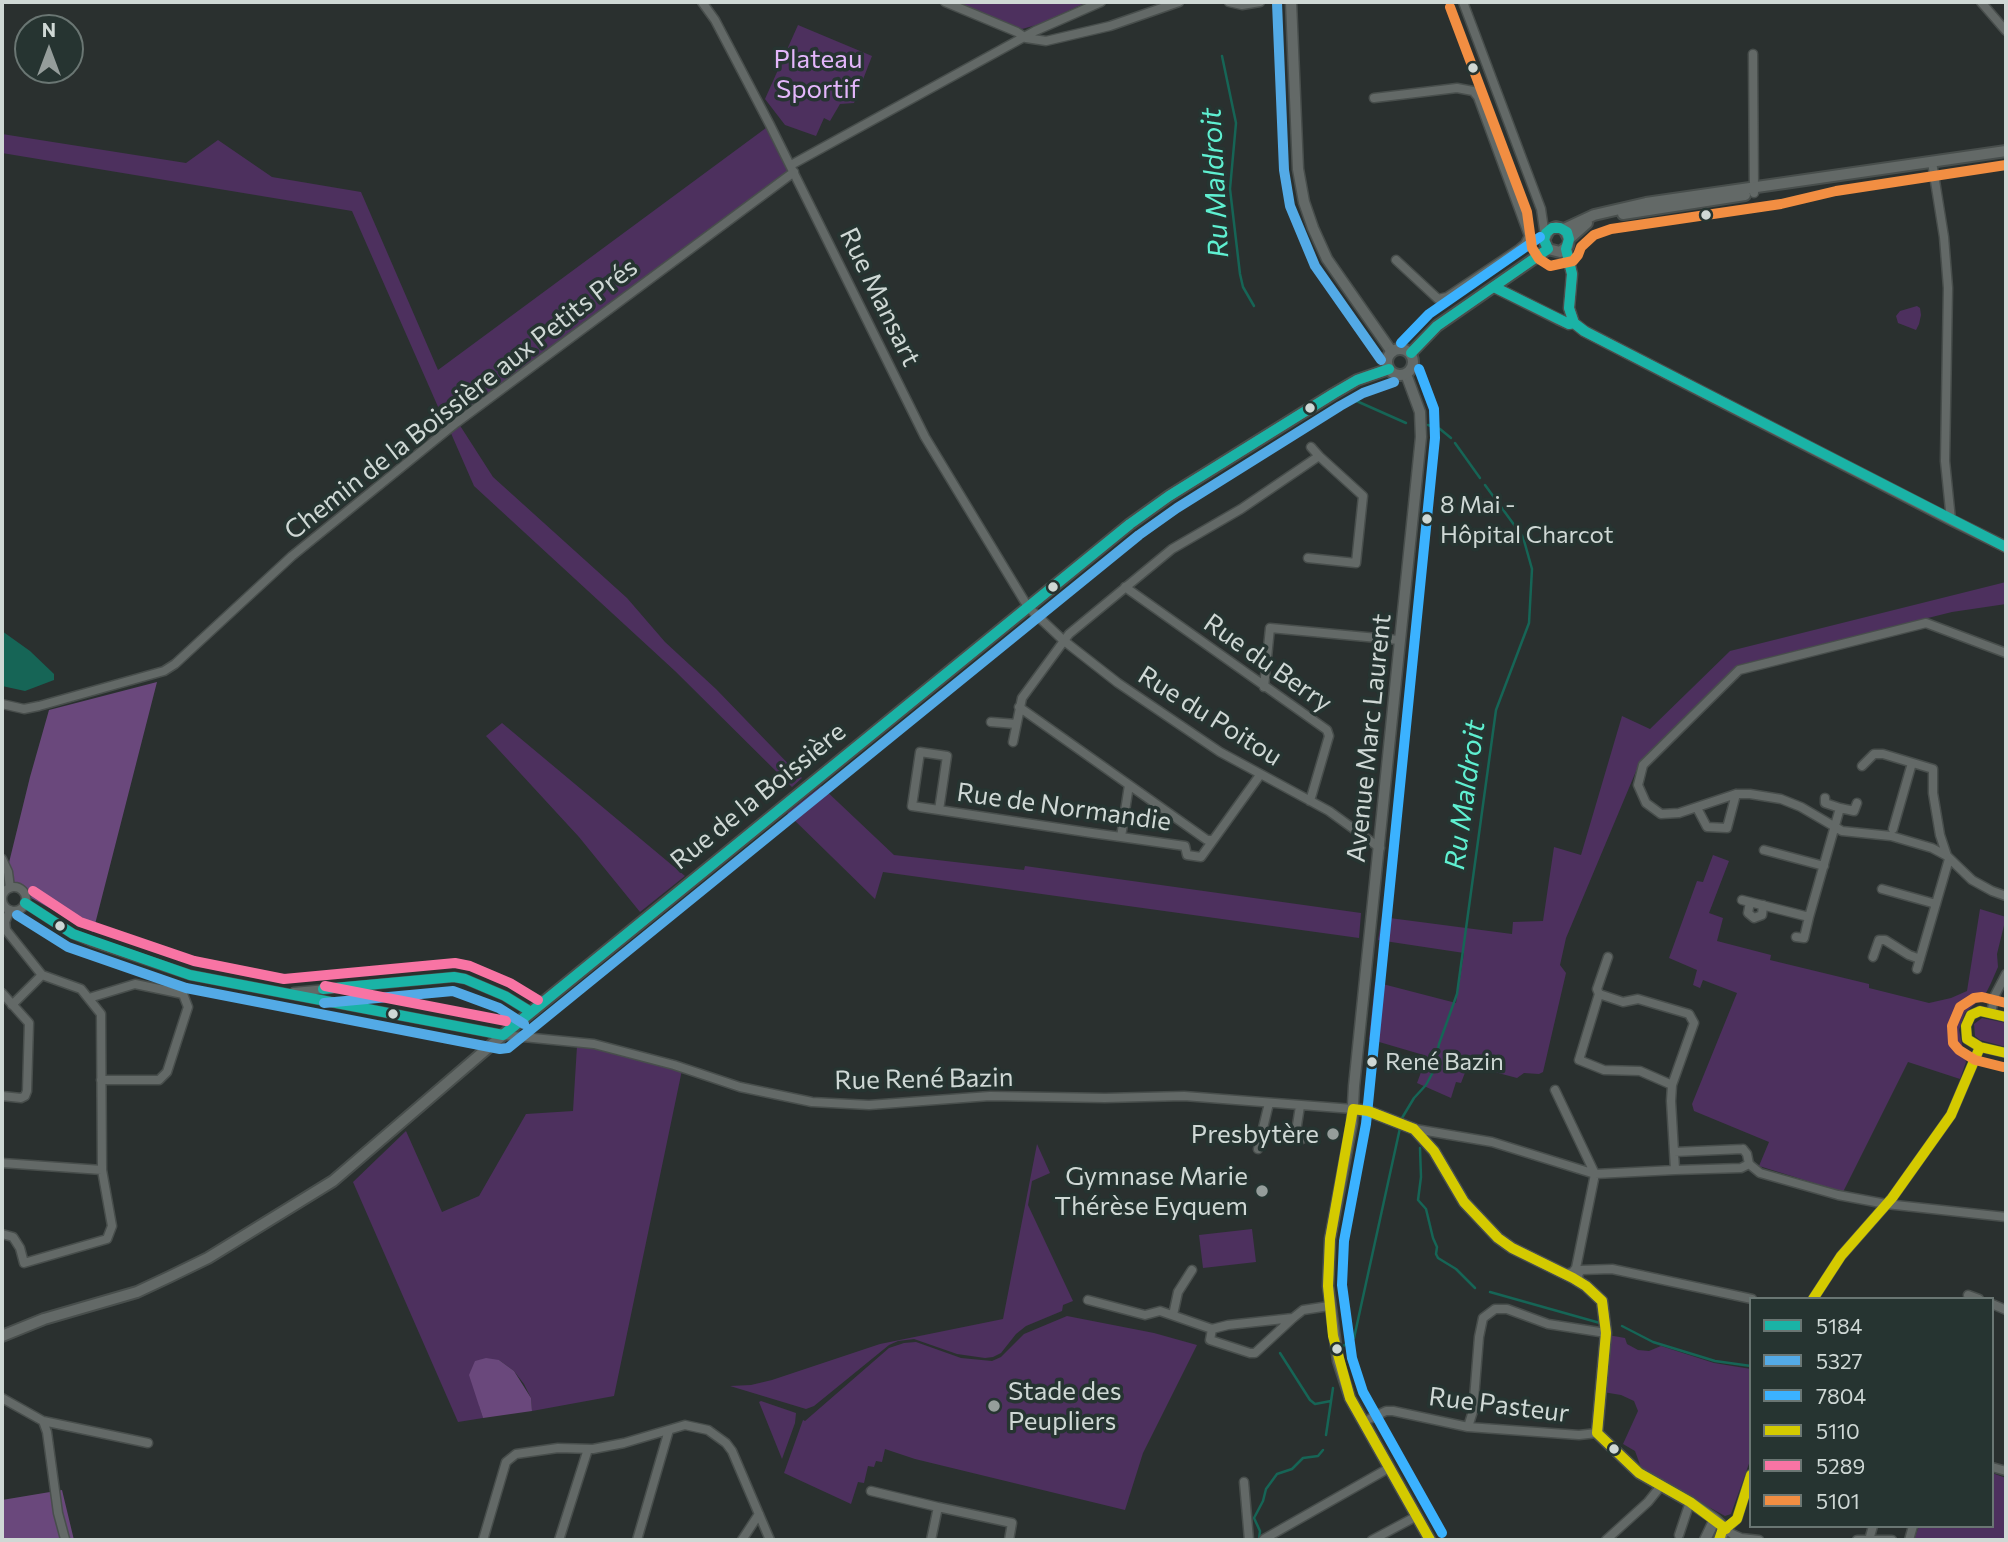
<!DOCTYPE html>
<meta charset="utf-8">
<style>
body{margin:0}
#map{position:relative;width:2008px;height:1542px;overflow:hidden;background:#2a302f;font-family:Commissioner,sans-serif}
canvas{display:block}
.frame{position:absolute;inset:0;border:4px solid #cfd8d5;pointer-events:none}
.legend{position:absolute;left:1749px;top:1297px;width:245px;height:231px;box-sizing:border-box;background:#263431;border:2px solid #6a7673;margin:0;padding:9px 12px;list-style:none;font-size:21px;color:#cfd8d5}
.legend li{display:flex;align-items:center;gap:14px;height:35px}
.legend b{width:35px;border:2px solid #6a7673}
.north{position:absolute;left:14px;top:14px;width:70px;height:70px;box-sizing:border-box;background:#263431;border:2px solid #6a7673;border-radius:50%;rotate:0deg;font-size:19px;font-weight:700;line-height:28px;text-align:center;color:#cfd8d5}
.north::after{content:'';display:block;margin:auto;width:24px;height:32px;background:#959d9b;clip-path:polygon(50% 0,100% 100%,50% 72%,0 100%)}
</style>
<div id="map">
<canvas width="2008" height="1542"></canvas>
<div class="frame"></div>
<ul class="legend">
<li><b style="height:9px;background:#1ab3a6"></b>5184</li>
<li><b style="height:9px;background:#53aae6"></b>5327</li>
<li><b style="height:9px;background:#3bb2ff"></b>7804</li>
<li><b style="height:9px;background:#d4ca00"></b>5110</li>
<li><b style="height:9px;background:#f874a4"></b>5289</li>
<li><b style="height:9px;background:#f28e42"></b>5101</li>
</ul>
<div class="north">N</div>
</div>
<script>
const context = document.querySelector('canvas').getContext('2d');
context.lineJoin = 'round';
function fillPath(path, color) {
  context.fillStyle = color;
  context.fill(path, 'evenodd');
}
function shape(rows) {
  const path = new Path2D();
  for (const r of rows) {
    if (r.length === 3) {
      path.moveTo(r[0] + r[2], r[1]);
      path.arc(r[0], r[1], r[2], 0, 2 * Math.PI);
      continue;
    }
    path.moveTo(r[0], r[1]);
    for (let i = 2; i < r.length; i += 2) path.lineTo(r[i], r[i + 1]);
  }
  return path;
}
function trace(path, color, width, dash) {
  context.strokeStyle = color;
  context.lineWidth = width;
  context.lineCap = dash ? 'butt' : 'round';
  context.setLineDash(dash || []);
  context.stroke(path);
}
function drawText(font, color, halo, rows, align = 'center') {
  context.font = font + ' Commissioner,sans-serif';
  context.lineWidth = 7;
  context.setLineDash([]);
  context.textBaseline = 'middle';
  context.strokeStyle = halo;
  context.fillStyle = color;
  for (const [text, x, y, turn = 0] of rows) {
    context.save();
    context.translate(x, y);
    context.rotate((+turn || 0) * Math.PI / 180);
    context.textAlign = isNaN(turn) ? turn : align;
    if (halo) context.strokeText(text, 0, 0);
    context.fillText(text, 0, 0);
    context.restore();
  }
}
fillPath(shape([
 [956,2,1087,2,1040,24,1022,29],
 [798,25,872,56,854,103,840,104,830,121,824,118,816,136,785,125,765,99],
 [770,125,794,172,446,425,352,211,2,153,2,134,186,163,218,140,272,177,361,192,438,370],
 [1917,306,1920,308,1921,315,1919,324,1916,330,1898,323,1896,316,1900,311],
 [459,424,493,477,627,598,665,642,716,689,802,778,792,787,675,671,474,486,450,431],
 [2006,582,2006,604,1952,612,1739,665,1646,755,1639,764,1566,938,1560,965,1566,973,1543,1072,1539,1074,1524,1073,1517,1078,1468,1065,1461,1083,1456,1082,1451,1098,1417,1083,1427,1056,1369,1039,1375,982,1456,1003,1464,953,1378,940,1382,917,1512,934,1513,922,1543,921,1554,847,1581,855,1622,716,1650,729,1730,651],
 [502,723,685,876,640,912,579,837,486,736],
 [821,786,894,855,1024,870,1025,866,1361,913,1359,938,883,872,875,899,787,813],
 [1713,855,1729,861,1709,913,1723,918,1717,941,1771,955,1770,960,1869,984,1869,988,1929,1003,1951,998,1967,991,1980,909,2006,917,1997,954,1998,967,1991,983,1985,995,1965,1013,1959,1030,1966,1062,1960,1079,1908,1062,1843,1192,1759,1166,1769,1142,1694,1111,1692,1104,1737,993,1703,980,1700,988,1693,985,1697,970,1669,958,1697,881,1703,882],
 [1982,1018,2006,1023,2006,1047,1980,1040,1975,1036,1974,1024],
 [577,1046,593,1047,682,1070,614,1396,532,1411,531,1398,524,1384,514,1371,499,1360,479,1405,483,1418,458,1422,353,1182,406,1131,442,1212,479,1196,526,1114,573,1111],
 [1037,1144,1050,1173,1032,1181,1028,1205,1073,1301,1063,1305,1062,1311,1026,1326,1016,1334,1001,1353,993,1357,985,1358,957,1354,914,1339,898,1341,889,1345,814,1406,806,1409,730,1386,751,1385,772,1380,880,1344,1003,1319],
 [1252,1229,1256,1262,1203,1268,1199,1235],
 [1067,1316,1154,1333,1197,1345,1143,1453,1125,1510,915,1459,885,1449,882,1462,876,1461,874,1467,868,1466,864,1483,858,1482,851,1504,784,1473,803,1420,805,1421,889,1348,904,1343,916,1342,961,1358,992,1361,1001,1357,1024,1334],
 [1608,1335,1625,1338,1627,1344,1638,1350,1649,1351,1661,1346,1714,1363,1751,1369,1751,1458,1731,1514,1725,1516,1642,1470,1635,1451,1623,1444,1638,1411,1634,1401,1621,1395,1603,1392],
 [761,1401,796,1413,795,1423,782,1459,759,1402],
 [1992,1473,2006,1478,2006,1540,1914,1540,1919,1526,1992,1526]
]), '#4d305e');
fillPath(shape([
 [157,682,93,932,4,883,30,777,49,710],
 [486,1358,499,1360,514,1371,531,1398,532,1411,483,1418,469,1375,475,1361],
 [62,1490,74,1540,2,1540,2,1500]
]), '#6a487c');
fillPath(shape([
 [2,631,30,651,54,674,54,680,25,691,2,686]
]), '#166556');
trace(shape([
 [1222,56,1236,123,1230,189,1240,274,1243,287,1254,306],
 [1352,399,1406,423],
 [1428,425,1440,429,1451,438],
 [1455,443,1480,478],
 [1402,1118,1414,1098,1426,1085,1433,1072,1439,1044,1457,994,1496,710,1529,623,1532,569,1523,537,1485,485],
 [1420,1148,1421,1177,1418,1200,1426,1209,1433,1238,1437,1247,1436,1254,1438,1258,1456,1269,1475,1288],
 [1490,1292,1600,1323],
 [1622,1326,1653,1342,1715,1361,1751,1366],
 [1342,1347,1354,1338,1400,1128],
 [1280,1353,1310,1400,1315,1404,1331,1401],
 [1326,1435,1333,1388],
 [1259,1540,1260,1531,1254,1518,1263,1501,1266,1489,1277,1474,1292,1469,1303,1458,1318,1456,1323,1450]
]), '#166556', 2.5);
const minor = shape([
 [702,2,715,20,770,125,925,437,1028,607,1063,640,1118,683,1220,752,1329,811,1380,848],
 [945,2,1017,32,1026,38,1046,41,1110,26,1179,2],
 [1229,2,1242,5,1260,2],
 [1463,2,1541,209,1545,236],
 [1981,2,2006,31],
 [1753,54,1754,193],
 [1374,98,1457,88,1473,91,1478,97,1529,236,1525,244,1519,249,1447,297,1438,299,1396,260],
 [1932,162,1944,237,1948,288,1945,461,1951,520],
 [791,165,1035,31,1101,2],
 [1311,447,1319,456],
 [1125,587,1327,730,1329,736,1310,801],
 [2006,653,1926,623,1739,670,1643,765,1638,785,1646,803,1661,814,1679,813,1736,794,1750,794,1781,799,1801,807,1842,831,1891,836,1932,848,1947,856,1972,880,1992,891,2006,896],
 [1264,687,1270,628,1399,640],
 [2,704,24,709,39,706,164,671,175,664,292,556,456,423,794,172],
 [1019,707,1207,840,1213,840],
 [991,722,1016,724],
 [1013,742,1022,698,1069,634,1172,549,1241,509,1319,456,1363,496,1356,563,1308,558],
 [1862,766,1874,754,1883,754,1933,769,1933,793,1940,835,1947,856],
 [1697,808,1707,827,1727,828,1736,794],
 [1840,808,1854,811,1857,803],
 [939,810,947,756,920,752,912,806,939,810,1092,833,1121,837,1185,846,1187,855,1201,857,1260,775],
 [1893,829,1912,763],
 [1121,837,1129,785],
 [1764,850,1824,866],
 [2,859,8,872,10,888],
 [14,899,12],
 [1882,889,1936,904],
 [1742,900,1809,917,1840,808,1825,803,1825,798],
 [1750,902,1748,913,1754,918,1762,915,1763,905],
 [25,903,73,934,92,942,190,975,503,1035,594,1044,674,1065,740,1087,812,1102,869,1105,990,1096,1105,1098,1184,1096,1353,1109],
 [1796,937,1804,938,1809,917],
 [1873,957,1879,940,1885,940,1909,955,1920,959],
 [1917,969,1949,859],
 [294,992,454,977,465,979,505,996,531,1012],
 [2,993,29,1023,27,1091,25,1096,21,1098,2,1096],
 [1599,994,1597,989,1608,957],
 [89,998,135,984,183,994,188,1007,167,1072,159,1080,101,1080],
 [12,1005,42,975],
 [1991,1013,1995,995,2006,974],
 [2006,1017,1980,1011,1971,1015,1966,1026,1967,1039,1980,1047,2006,1053],
 [1672,1085,1640,1071,1604,1070,1579,1060,1599,994,1623,1002,1638,999,1689,1014,1694,1023,1672,1085,1671,1101,1674,1152],
 [1555,1090,1595,1174],
 [1300,1106,1295,1138,1302,1139],
 [1415,1129,1492,1142,1595,1174,1675,1170],
 [1284,1136,1295,1138],
 [1258,1149,1269,1103],
 [1743,1149,1747,1154,1749,1164,1741,1168,1675,1170,1674,1152,1743,1149],
 [2,1163,102,1170],
 [1749,1164,1760,1173,1838,1195,1886,1204,2006,1217],
 [2,1234,13,1237,20,1248,24,1263,107,1239,112,1226,102,1170,101,1014,81,989,42,975,6,930,5,922,10,910],
 [1566,1274,1573,1272,1576,1268,1595,1174],
 [1579,1281,1578,1275,1581,1270,1612,1269,1752,1299],
 [1968,1295,1979,1299],
 [1813,1299,1841,1256,1892,1198,1951,1115,1980,1047],
 [1088,1300,1145,1315,1160,1311,1212,1329],
 [1992,1304,2006,1310],
 [1173,1315,1178,1292,1192,1270],
 [1293,1318,1255,1353,1250,1353,1210,1340,1212,1329,1228,1325,1293,1318],
 [1293,1318,1303,1310,1329,1306],
 [2,1398,43,1421,47,1432,58,1513,65,1539],
 [43,1421,148,1443],
 [1363,1422,1386,1411,1393,1411,1468,1427,1579,1435,1597,1433],
 [1468,1427,1473,1411,1479,1337,1483,1318,1495,1309,1507,1309,1548,1324,1606,1333],
 [1992,1467,2006,1471],
 [1751,1474,1737,1519,1726,1529,1732,1534,1741,1538,1759,1540],
 [1244,1482,1249,1540],
 [871,1491,938,1507,931,1540],
 [938,1507,1012,1523,1009,1540],
 [1679,1535,1690,1502],
 [1264,1539,1389,1468],
 [483,1540,506,1462,516,1454,558,1448,593,1449,624,1443,685,1425,708,1430,726,1443,732,1451,770,1540],
 [559,1540,588,1449],
 [637,1540,669,1430],
 [742,1540,759,1514],
 [1372,1540,1417,1516],
 [1606,1540,1648,1502,1660,1487],
 [1857,1540,1892,1540],
 [1869,1540,1873,1526],
 [1909,1540,1913,1526]
]);
const tertiary = shape([
 [1291,2,1298,169,1304,202,1313,228,1327,259,1392,352],
 [1566,249,1572,274,1569,308,1574,323,1584,331,1951,520,2006,547],
 [1494,287,1558,319,1569,324,1574,323],
 [1406,374,1420,412,1421,437,1354,1086,1352,1123,1330,1239,1328,1286,1338,1361,1350,1398,1430,1540],
 [1353,1109,1368,1111,1414,1129,1434,1151,1464,1202,1498,1238,1512,1248,1573,1278,1586,1286,1602,1301,1606,1333,1597,1433,1639,1473,1690,1502,1715,1519,1726,1529,1719,1540],
 [1705,1540,1715,1519]
]);
const secondary = shape([
 [1623,214,1745,195],
 [1564,229,1594,215,1646,203,2006,151],
 [1569,239,1564,229,1556,227,1549,230,1544,240,1548,249,1560,252,1568,246,1569,239,1587,223],
 [1400,362,13],
 [1411,353,1437,326,1548,249],
 [2,1336,44,1319,137,1292,169,1277,208,1258,333,1181,503,1035,1130,524,1169,496,1333,394,1357,380,1389,369]
]);
trace(minor, '#484e4c', 11);
trace(tertiary, '#484e4c', 13);
trace(secondary, '#484e4c', 14);
trace(minor, '#636967', 8);
trace(tertiary, '#636967', 10);
trace(secondary, '#636967', 10);
trace(shape([
 [1494,287,1569,324,1574,323,1586,332],
 [1411,353,1437,326,1548,249,1544,240,1546,233,1552,228,1560,228,1567,232,1569,239,1566,249,1572,274,1569,308,1574,323,1584,331,2006,547],
 [25,903,73,934,190,975,503,1035,1130,524,1169,496,1333,394,1357,380,1389,369],
 [323,989,454,977,465,979,505,996,531,1012]
]), '#1ab3a6', 10);
trace(shape([
 [1277,3,1284,170,1290,206,1315,266,1381,360],
 [17,915,68,947,186,988,500,1049,508,1048,1139,535,1177,508,1340,406,1363,393,1394,382],
 [324,1003,453,991,499,1008,524,1024]
]), '#53aae6', 10);
trace(shape([
 [1401,343,1429,314,1540,237],
 [1419,369,1434,409,1435,438,1366,1124,1344,1241,1342,1285,1352,1358,1363,1392,1442,1533]
]), '#3bb2ff', 10);
trace(shape([
 [2006,1017,1980,1011,1971,1015,1966,1026,1967,1039,1980,1047,2006,1053],
 [1813,1299,1841,1256,1892,1198,1951,1115,1980,1047],
 [1430,1540,1350,1398,1333,1336,1328,1286,1330,1239,1353,1109,1368,1111,1414,1129,1434,1151,1464,1202,1498,1238,1512,1248,1573,1278,1586,1286,1602,1301,1606,1333,1597,1433,1639,1473,1690,1502,1726,1529],
 [1719,1540,1722,1531,1737,1519,1751,1475]
]), '#d4ca00', 10);
trace(shape([
 [33,891,80,922,194,961,284,979,455,963,470,966,510,983,538,1000],
 [325,986,506,1021]
]), '#f874a4', 10);
trace(shape([
 [1450,7,1527,212,1532,248,1539,259,1550,266,1573,261,1578,255,1581,247,1594,235,1611,229,1781,204,1836,191,2006,165],
 [2003,1067,1975,1060,1959,1050,1953,1043,1952,1026,1960,1007,1974,998,1982,997,2006,1003]
]), '#f28e42', 10);
for (const [x, y, r, color] of [
 [1473,68,6,"#cfd8d5"],
 [1706,215,6,"#cfd8d5"],
 [1310,408,6,"#cfd8d5"],
 [1427,519,6,"#cfd8d5"],
 [1053,587,6,"#cfd8d5"],
 [60,926,6,"#cfd8d5"],
 [393,1014,6,"#cfd8d5"],
 [1372,1062,6,"#cfd8d5"],
 [1333,1134,7,"#959d9b"],
 [1262,1191,7,"#959d9b"],
 [1337,1349,6,"#cfd8d5"],
 [994,1406,7,"#959d9b"],
 [1614,1449,6,"#cfd8d5"]
]) {
  const dot = new Path2D();
  dot.arc(x, y, r, 0, 2 * Math.PI);
  context.fillStyle = color;
  context.fill(dot);
  trace(dot, '#263431', 2.5);
}
drawText('24px', '#cfd8d5', '#263431', [
 ["8 Mai -",1440,505],
 ["Hôpital Charcot",1440,535],
 ["René Bazin",1385,1062]
], 'left');
drawText('26px', '#e3b6fb', '#263431', [
 ["Plateau",818,59],
 ["Sportif",818,89]
]);
drawText('26px', '#cfd8d5', '#263431', [
 ["Rue Mansart",880,297,64],
 ["Chemin de la Boissière aux Petits Prés",461,399,-38],
 ["Rue du Berry",1268,663,35],
 ["Rue du Poitou",1210,716,32],
 ["Avenue Marc Laurent",1369,738,-84],
 ["Rue de la Boissière",758,796,-39],
 ["Rue de Normandie",1064,807,8],
 ["Rue René Bazin",924,1079,-1],
 ["Rue Pasteur",1499,1405,7]
]);
drawText('26px', '#cfd8d5', '#263431', [
 ["Presbytère",1319,1134],
 ["Gymnase Marie",1248,1176],
 ["Thérèse Eyquem",1248,1206],
 ["Stade des",1008,1391,"left"],
 ["Peupliers",1008,1421,"left"]
], 'right');
drawText('italic 28px', '#5ff0d1', '#263431', [
 ["Ru Maldroit",1215,183,-93],
 ["Ru Maldroit",1465,795,-82]
]);
</script>
